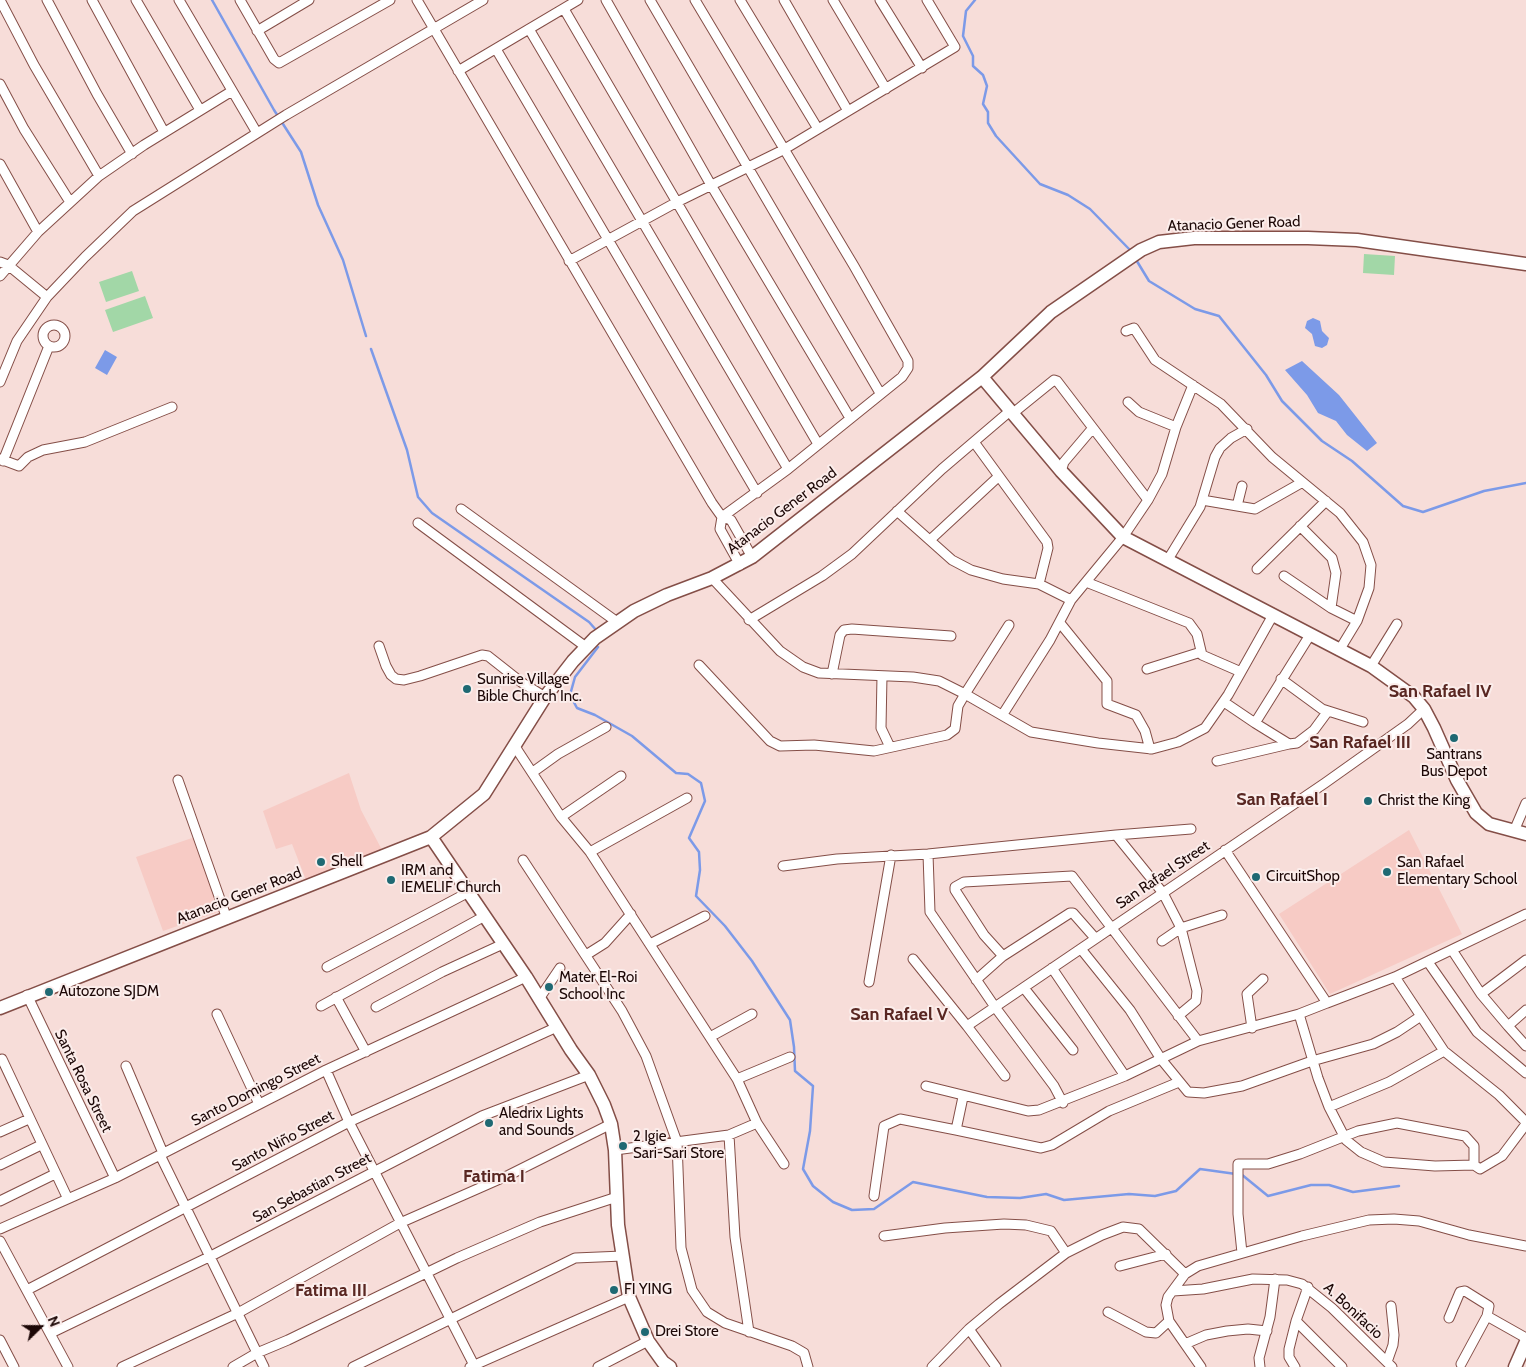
<!DOCTYPE html>
<meta charset="utf-8">
<style>
body{margin:0}
#map{position:relative;width:1526px;height:1367px;overflow:hidden;background:#f7ddd9;font-family:Cabin,sans-serif}
canvas{display:block}
.north{position:absolute;left:15px;top:1302px;width:50px;height:50px;-webkit-text-stroke:4px #fbedeb;paint-order:stroke;rotate:68deg;font-size:14px;font-weight:700;line-height:20px;text-align:center;color:#1c0706}
.north::after{content:'';display:block;margin:auto;width:18px;height:22px;background:#1c0706;clip-path:polygon(50% 0,100% 100%,50% 72%,0 100%)}
</style>
<div id="map">
<canvas width="1526" height="1367"></canvas>
<div class="north">N</div>
</div>
<script>
const context = document.querySelector('canvas').getContext('2d');
context.lineJoin = 'round';
function fillPath(path, color) {
  context.fillStyle = color;
  context.fill(path, 'evenodd');
}
function shape(rows) {
  const path = new Path2D();
  for (const r of rows) {
    if (r.length === 3) {
      path.moveTo(r[0] + r[2], r[1]);
      path.arc(r[0], r[1], r[2], 0, 2 * Math.PI);
      continue;
    }
    path.moveTo(r[0], r[1]);
    for (let i = 2; i < r.length; i += 2) path.lineTo(r[i], r[i + 1]);
  }
  return path;
}
function trace(path, color, width, dash) {
  context.strokeStyle = color;
  context.lineWidth = width;
  context.lineCap = dash ? 'butt' : 'round';
  context.setLineDash(dash || []);
  context.stroke(path);
}
function drawText(font, color, halo, rows, align = 'center') {
  context.font = font + ' Cabin,sans-serif';
  context.lineWidth = 4;
  context.setLineDash([]);
  context.textBaseline = 'middle';
  context.strokeStyle = halo;
  context.fillStyle = color;
  for (const [text, x, y, turn = 0] of rows) {
    context.save();
    context.translate(x, y);
    context.rotate((+turn || 0) * Math.PI / 180);
    context.textAlign = isNaN(turn) ? turn : align;
    if (halo) context.strokeText(text, 0, 0);
    context.fillText(text, 0, 0);
    context.restore();
  }
}
fillPath(shape([
 [349,773,361,810,382,850,306,880,292,844,276,849,263,811],
 [1409,830,1462,934,1330,994,1279,914],
 [195,837,221,911,163,931,136,857]
]), '#f7cbc5');
fillPath(shape([
 [1364,254,1395,256,1394,275,1363,273],
 [132,271,139,291,106,302,99,282],
 [145,296,153,318,113,332,105,310]
]), '#a2d7a7');
fillPath(shape([
 [1313,318,1320,321,1322,331,1329,338,1327,345,1322,348,1315,346,1312,334,1305,328,1307,321],
 [105,350,117,357,107,375,95,368],
 [1302,361,1339,395,1377,443,1367,451,1347,435,1336,421,1318,413,1307,395,1285,370]
]), '#7c9ae8');
trace(shape([
 [212,0,274,110,301,152,318,205,343,260,366,336],
 [975,0,966,11,963,36,973,56,973,66,983,75,987,86,983,104,988,112,988,123,996,136,1040,184,1068,195,1090,209,1131,251],
 [1135,258,1149,281,1195,309,1219,316,1266,375,1282,401,1322,441,1352,461,1403,506,1423,512,1484,491,1526,483],
 [371,349,407,450,418,497,432,513,589,622,597,631],
 [598,647,575,677,570,695,577,708,595,715,632,736,676,773,688,774,701,783,705,801,689,838,699,852,700,870,696,896,725,926,752,961,790,1020,794,1047,795,1071,813,1086,810,1131,803,1169,813,1186,833,1202,852,1210,874,1209,913,1182,987,1197,1020,1198,1046,1194,1064,1200,1129,1194,1155,1196,1176,1191,1200,1169,1236,1174],
 [1241,1174,1268,1196,1311,1185,1329,1185,1353,1192,1399,1186]
]), '#7c9ae8', 2.5);
const street = shape([
 [0,0,34,65,99,176],
 [47,0,97,94,132,154],
 [92,0,164,132],
 [136,0,200,110],
 [179,0,257,133],
 [240,0,274,59,279,63,390,0],
 [417,0,712,503,722,517,731,520,752,557],
 [606,0,711,185,850,418],
 [650,0,880,393],
 [695,0,854,266,908,361,908,368,902,377,788,469,722,517],
 [740,0,818,129],
 [784,0,848,111],
 [833,0,886,89],
 [880,0,922,68],
 [564,9,818,444],
 [529,29,788,469],
 [257,31,309,0],
 [496,49,757,493],
 [458,71,578,0],
 [0,84,24,129,70,202],
 [0,164,38,232],
 [569,261,677,202,783,150,955,47,927,0],
 [0,262,8,265,47,297],
 [0,276,38,232,99,176,144,145,232,91],
 [54,336,11],
 [1126,331,1134,328,1155,360,1221,404,1272,457,1340,513,1363,542,1371,565,1369,588,1357,621,1340,649],
 [0,382,17,341,47,297,85,257,133,211,286,115,483,0],
 [1128,402,1139,412,1176,427],
 [1012,414,1054,380,1057,381,1148,500],
 [974,442,1047,542,1048,548,1039,584],
 [0,459,19,466,28,457,43,450,85,442,172,407],
 [3,461,49,346],
 [1061,471,1064,462,1092,429],
 [1202,500,1255,509,1301,483],
 [1237,506,1242,486],
 [461,509,617,622],
 [897,511,952,560,971,570,1003,579,1039,584,1071,600],
 [722,517,720,529,740,565],
 [418,523,586,647],
 [1300,526,1332,558,1336,573,1331,608],
 [930,540,998,477],
 [1167,561,1200,507,1215,457,1220,448,1231,438,1247,429],
 [1257,569,1326,501],
 [1284,576,1331,608,1357,621],
 [712,578,780,651,803,667,819,673,913,677,939,681,965,694,1009,625],
 [1086,582,1189,623,1197,634,1202,655,1241,672],
 [749,620,822,576,852,554,942,469,1010,411],
 [1060,623,1107,681,1107,704,1136,715,1145,731,1150,749],
 [379,646,386,666,391,675,396,679,404,680,420,676,482,655,488,656,521,682,545,697],
 [699,665,770,741,780,746,814,745,874,751,947,735,955,729,958,706,965,694,1031,732,1098,743,1152,749,1178,742,1205,728,1228,695,1273,615],
 [1371,666,1397,624],
 [1147,669,1201,652],
 [832,674,840,635,844,630,852,629,951,636],
 [882,676,881,728,890,747],
 [1281,679,1322,709,1363,722],
 [1224,702,1255,723,1310,635],
 [1003,714,1050,640,1071,600,1123,537,1148,500,1162,474,1176,427,1193,385],
 [1255,723,1289,744,1297,743,1314,730,1328,711],
 [514,745,561,817,590,852,737,1079,757,1123,729,1135,615,1150],
 [1217,761,1289,744],
 [533,772,558,754,606,727],
 [178,780,227,919],
 [561,817,621,776],
 [1514,831,1526,803],
 [1116,835,1191,829],
 [1225,850,1327,1003,1395,977,1526,914],
 [590,852,687,798],
 [928,854,930,912,995,1007,1054,1086,1063,1103],
 [523,860,622,1011,646,1056,677,1142,681,1248,692,1290,707,1312,725,1323,792,1346,804,1353,808,1367],
 [783,866,837,859,928,854,1116,835,1163,893,1181,928,1197,991,1196,1001,1178,1016],
 [1162,941,1181,928,1222,915],
 [650,944,705,916],
 [1081,949,1130,1010,1161,1059,1188,1092,1204,1093,1242,1086,1312,1061,1373,1044,1397,1032,1421,1016],
 [1452,950,1481,994,1508,1026,1526,1010],
 [586,955,605,943,631,914],
 [1003,956,984,935,955,890,955,887,964,882,1072,876,1198,1041,1299,1014,1327,1003],
 [913,959,967,1026],
 [1428,962,1477,1032,1526,1073],
 [327,967,467,893],
 [1052,968,1125,1076],
 [1395,977,1444,1051,1499,1095,1526,1122],
 [976,980,1003,956,1070,913,1073,913,1095,938],
 [869,982,891,855],
 [1024,988,1073,1050],
 [1481,994,1526,960],
 [27,995,115,1178],
 [336,997,366,1052],
 [539,999,560,968],
 [321,1006,483,917],
 [376,1007,442,972,503,944],
 [217,1014,259,1104],
 [1299,1014,1318,1078,1329,1107,1346,1140,1361,1152,1384,1162,1435,1166,1474,1165,1480,1169,1502,1156,1526,1124],
 [1508,1026,1526,1046],
 [1252,1028,1247,994,1263,979],
 [710,1037,752,1014],
 [2,1059,67,1197],
 [126,1066,163,1153],
 [326,1070,349,1122,475,1367],
 [1005,1076,967,1026,1325,783,1408,724,1424,709],
 [737,1079,790,1057],
 [926,1086,1028,1111,1039,1110,1125,1076,1198,1041],
 [963,1097,956,1130,1041,1148,1052,1145,1109,1111,1179,1082],
 [1329,1107,1389,1082,1444,1051],
 [757,1123,784,1164],
 [0,1132,29,1119],
 [729,1135,735,1237,749,1332],
 [160,1155,264,1367],
 [0,1165,41,1145],
 [874,1196,884,1126,900,1119,956,1130],
 [0,1201,55,1174],
 [0,1229,115,1178,326,1070,526,977],
 [884,1236,945,1228,1004,1224,1026,1225,1051,1231,1066,1253],
 [0,1241,68,1367],
 [1242,1253,1238,1214,1238,1164,1268,1164,1300,1154,1358,1131,1397,1123,1465,1136,1474,1146,1474,1165],
 [1120,1266,1166,1254],
 [1308,1287,1296,1321,1342,1367],
 [27,1290,349,1122,557,1027],
 [1173,1291,1203,1289,1253,1279,1287,1280,1302,1284,1332,1308,1392,1367],
 [1108,1312,1146,1332,1156,1333,1169,1321],
 [1449,1318,1460,1292,1465,1291,1489,1306,1487,1316],
 [969,1329,996,1367],
 [51,1333,211,1256,482,1116,589,1075],
 [0,1340,14,1367],
 [1185,1344,1206,1335,1227,1331,1248,1329,1267,1331],
 [1387,1362,1393,1345,1394,1335,1391,1306],
 [1461,1364,1487,1316,1526,1338],
 [122,1367,238,1313,400,1223,509,1175,611,1124],
 [233,1367,257,1353,288,1340,457,1258,540,1222,617,1197],
 [353,1367,575,1258,623,1256],
 [470,1367,629,1297],
 [598,1367,648,1341],
 [932,1367,969,1329,999,1304,1066,1253,1102,1235,1123,1227,1139,1229,1185,1274],
 [1201,1367,1169,1321,1166,1305,1168,1297,1185,1274,1198,1266,1302,1236,1369,1220,1394,1219,1419,1221,1469,1235,1526,1246],
 [1260,1367,1259,1358,1270,1317,1275,1279],
 [1295,1367,1289,1357,1289,1349,1296,1321]
]);
const secondary = shape([
 [982,377,1061,471,1123,537,1371,666,1414,697,1424,709,1434,728,1457,780,1476,813,1489,824,1526,834],
 [431,837,526,977,571,1050,589,1075,604,1105,611,1124,615,1150,618,1225,629,1297,648,1341,663,1362,670,1367],
 [0,1008,431,837,484,794,545,697,573,661,595,638,634,611,667,595,712,578,752,557,982,377,1051,312,1141,250,1159,242,1194,238,1308,238,1357,240,1526,264],
 [1515,1367,1526,1342]
]);
trace(street, '#844e47', 11);
trace(secondary, '#844e47', 15);
trace(street, '#fff', 9);
trace(secondary, '#fff', 12);
for (const [x, y, r, color] of [
 [467,689,5,"#1f6973"],
 [1454,738,5,"#1f6973"],
 [1368,801,5,"#1f6973"],
 [321,862,5,"#1f6973"],
 [1387,872,5,"#1f6973"],
 [1256,877,5,"#1f6973"],
 [391,880,5,"#1f6973"],
 [549,987,5,"#1f6973"],
 [49,992,5,"#1f6973"],
 [489,1123,5,"#1f6973"],
 [623,1146,5,"#1f6973"],
 [614,1290,5,"#1f6973"],
 [645,1332,5,"#1f6973"]
]) {
  const dot = new Path2D();
  dot.arc(x, y, r, 0, 2 * Math.PI);
  context.fillStyle = color;
  context.fill(dot);
  trace(dot, '#fbedeb', 2);
}
drawText('15px', '#1c0706', '#fbedeb', [
 ["Atanacio Gener Road",1234,224,-2],
 ["Atanacio Gener Road",782,511,-37],
 ["San Rafael Street",1163,875,-34],
 ["Atanacio Gener Road",239,896,-21],
 ["Santa Rosa Street",83,1081,64],
 ["Santo Domingo Street",256,1090,-27],
 ["Santo Niño Street",283,1141,-28],
 ["San Sebastian Street",312,1188,-28],
 ["A. Bonifacio",1353,1311,43]
]);
drawText('15px', '#1c0706', '#fbedeb', [
 ["Sunrise Village",477,680],
 ["Bible Church Inc.",477,697],
 ["Santrans",1454,755,"center"],
 ["Bus Depot",1454,772,"center"],
 ["Christ the King",1378,801],
 ["Shell",331,862],
 ["San Rafael",1397,863],
 ["Elementary School",1397,880],
 ["IRM and",401,871],
 ["IEMELIF Church",401,888],
 ["CircuitShop",1266,877],
 ["Mater El-Roi",559,978],
 ["School Inc",559,995],
 ["Autozone SJDM",59,992],
 ["Aledrix Lights",499,1114],
 ["and Sounds",499,1131],
 ["2 Igie",633,1137],
 ["Sari-Sari Store",633,1154],
 ["FI YING",624,1290],
 ["Drei Store",655,1332]
], 'left');
drawText('bold 18px', '#592722', '#fbedeb', [
 ["San Rafael IV",1440,692],
 ["San Rafael III",1360,743],
 ["San Rafael I",1282,800],
 ["San Rafael V",899,1015],
 ["Fatima I",494,1177],
 ["Fatima III",331,1291]
]);
</script>
